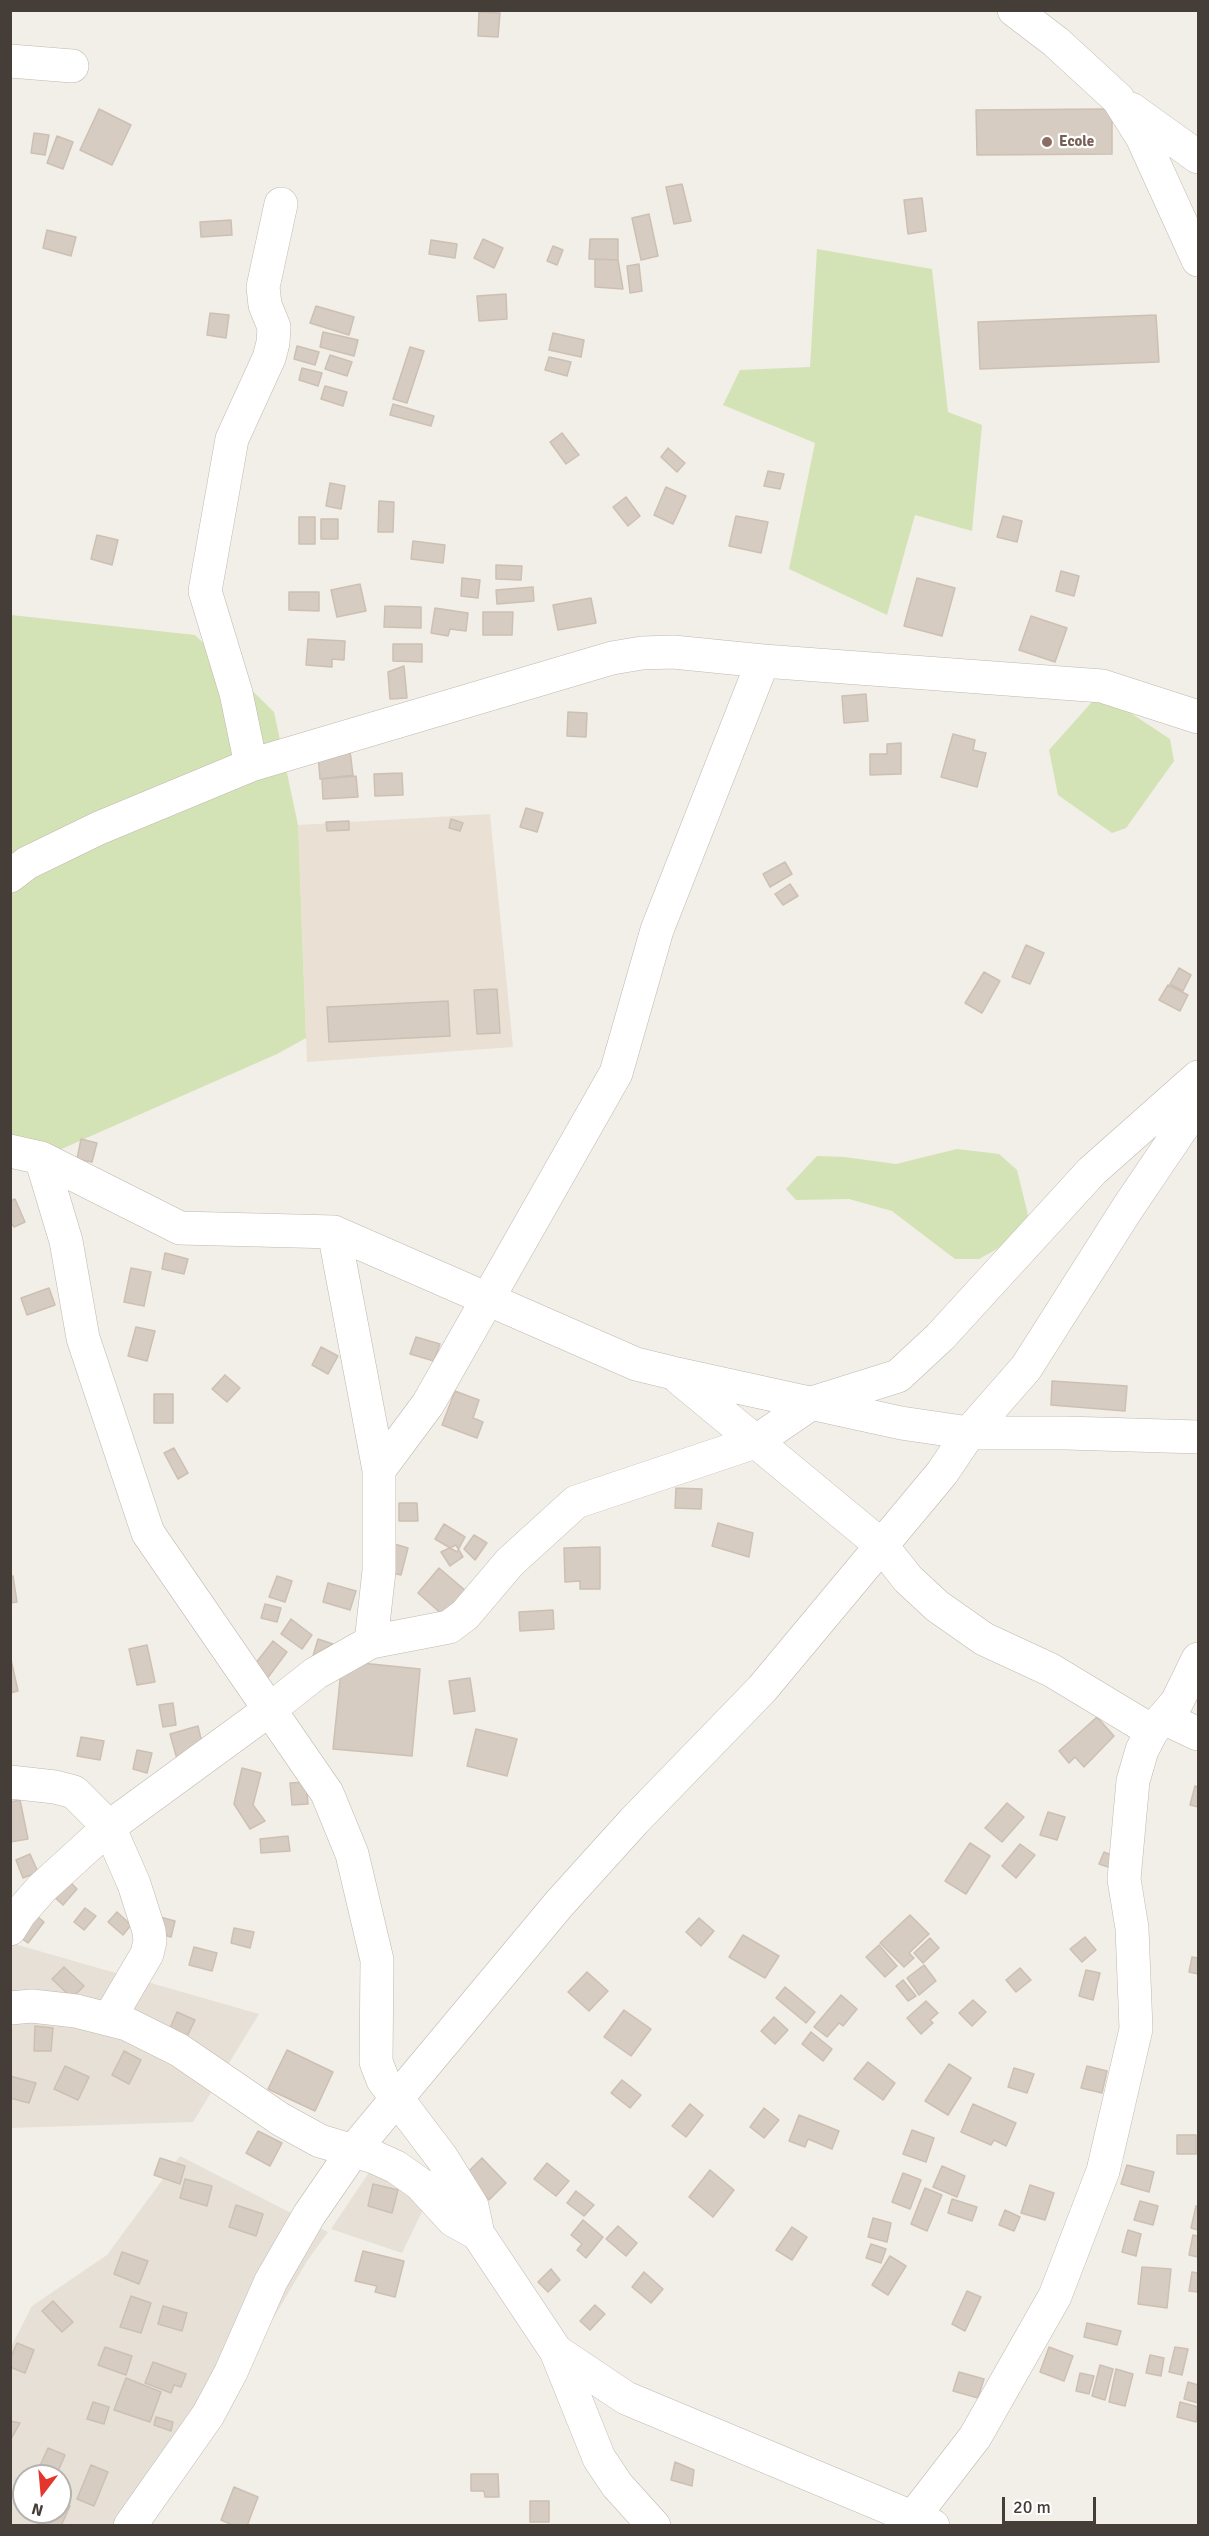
<!DOCTYPE html>
<style>
body{margin:0}
#map{position:relative;width:1209px;height:2536px;overflow:hidden;background:#f2eee8;font-family:Signika,sans-serif}
canvas{display:block}
.frame{position:absolute;inset:0;border:12px solid #453e38;pointer-events:none}
.north{position:absolute;left:12px;top:2464px;width:60px;height:60px;box-sizing:border-box;background:#fff;border:2px solid #b5b2af;border-radius:50%;rotate:196deg;font-size:16px;font-weight:700;line-height:24px;text-align:center;color:#453e38}
.north::after{content:'';display:block;margin:auto;width:21px;height:27px;background:#e5362d;clip-path:polygon(50% 0,100% 100%,50% 72%,0 100%)}
.scale{position:absolute;left:1002px;top:2497px;width:94px;height:27px;box-sizing:border-box;border:3px solid #453e38;border-top:0;padding-left:8px;font-size:18px;line-height:21px;white-space:nowrap;color:#453e38;-webkit-text-stroke:4px #fff;paint-order:stroke}
</style>
<div id="map">
<canvas width="1209" height="2536"></canvas>
<div class="frame"></div>
<div class="north">N</div>
<div class="scale">20 m</div>
</div>
<script>
const context = document.querySelector('canvas').getContext('2d');
context.lineJoin = 'round';
function fillPath(path, color) {
  context.fillStyle = color;
  context.fill(path, 'evenodd');
}
function shape(rows) {
  const path = new Path2D();
  for (const r of rows) {
    path.moveTo(r[0], r[1]);
    for (let i = 2; i < r.length; i += 2) path.lineTo(r[i], r[i + 1]);
  }
  return path;
}
function trace(path, color, width, dash) {
  context.strokeStyle = color;
  context.lineWidth = width;
  context.lineCap = dash ? 'butt' : 'round';
  context.setLineDash(dash || []);
  context.stroke(path);
}
function drawText(font, color, halo, rows, align = 'center') {
  context.font = font + ' Signika,sans-serif';
  context.lineWidth = 4.5;
  context.setLineDash([]);
  context.textBaseline = 'middle';
  context.strokeStyle = halo;
  context.fillStyle = color;
  for (const [text, x, y, turn = 0] of rows) {
    context.save();
    context.translate(x, y);
    context.rotate((+turn || 0) * Math.PI / 180);
    context.textAlign = isNaN(turn) ? turn : align;
    if (halo) context.strokeText(text, 0, 0);
    context.fillText(text, 0, 0);
    context.restore();
  }
}
fillPath(shape([
 [11,1943,259,2014,193,2122,11,2128],
 [180,2156,328,2232,307,2261,251,2356,135,2525,11,2525,10,2349,32,2306,107,2255],
 [24,2476,60,2476,60,2512,24,2512],
 [370,2171,430,2195,402,2253,331,2229]
]), '#e6e0d7');
fillPath(shape([
 [490,814,513,1047,307,1062,298,825]
]), '#eae1d4');
fillPath(shape([
 [817,249,932,269,948,412,982,425,972,531,915,515,887,615,789,569,815,443,723,405,740,370,810,367],
 [11,615,195,635,274,712,298,825,306,1038,277,1054,41,1158,11,1144],
 [1100,693,1170,739,1174,761,1126,828,1112,833,1058,795,1049,750],
 [957,1149,999,1154,1017,1170,1028,1215,1013,1240,979,1259,955,1259,892,1211,849,1199,796,1200,786,1189,817,1156,844,1157,896,1164]
]), '#d3e3b5');
const building = shape([
 [479,12,500,13,498,37,478,36,479,12],
 [99,109,131,125,112,165,80,150,99,109],
 [1112,109,1112,154,977,155,976,110,1112,109],
 [34,133,49,135,45,155,31,153,34,133],
 [57,136,73,142,63,169,47,163,57,136],
 [682,184,691,221,674,224,666,187,682,184],
 [922,198,926,231,908,234,904,200,922,198],
 [649,214,658,256,641,260,632,218,649,214],
 [231,220,232,235,201,237,200,222,231,220],
 [47,230,76,237,71,256,43,248,47,230],
 [483,239,503,248,494,268,474,258,483,239],
 [590,239,618,239,618,260,589,259,590,239],
 [431,240,457,244,455,258,429,254,431,240],
 [553,246,563,250,557,265,547,261,553,246],
 [595,259,618,260,623,289,595,287,595,259],
 [639,264,642,291,630,293,627,266,639,264],
 [506,294,507,319,479,321,477,296,506,294],
 [316,306,354,317,349,335,310,323,316,306],
 [210,313,229,315,226,338,207,335,210,313],
 [1156,315,1159,362,980,369,978,322,1156,315],
 [323,332,358,340,354,356,320,347,323,332],
 [553,333,584,340,581,357,549,350,553,333],
 [297,346,319,352,315,365,294,359,297,346],
 [410,347,424,351,407,403,393,399,410,347],
 [330,355,352,362,347,376,325,369,330,355],
 [549,357,571,362,567,376,545,370,549,357],
 [302,368,322,373,318,386,299,380,302,368],
 [325,386,347,392,343,406,321,399,325,386],
 [393,404,434,416,431,426,390,415,393,404],
 [562,433,579,455,566,464,550,442,562,433],
 [668,448,685,463,677,472,661,457,668,448],
 [768,471,784,474,780,489,764,486,768,471],
 [330,483,345,486,341,509,326,506,330,483],
 [666,487,686,496,673,524,654,515,666,487],
 [626,497,640,516,628,526,613,507,626,497],
 [379,501,394,502,393,532,378,532,379,501],
 [736,516,768,522,761,553,729,546,736,516],
 [1003,516,1022,521,1017,542,997,537,1003,516],
 [299,517,315,517,315,544,299,544,299,517],
 [321,519,338,519,338,539,321,539,321,519],
 [97,535,118,540,112,565,91,559,97,535],
 [413,541,445,545,443,563,411,559,413,541],
 [496,565,522,566,521,580,496,579,496,565],
 [1061,571,1079,576,1074,596,1056,591,1061,571],
 [462,578,480,580,478,598,461,596,462,578],
 [917,578,955,588,942,636,904,626,917,578],
 [360,584,366,611,337,617,331,590,360,584],
 [533,587,534,601,497,604,496,590,533,587],
 [289,592,319,592,319,611,289,610,289,592],
 [591,598,596,623,558,630,553,605,591,598],
 [385,606,421,607,421,628,384,627,385,606],
 [435,608,468,613,466,631,450,629,448,636,431,633,435,608],
 [483,612,513,612,512,635,483,635,483,612],
 [1031,616,1067,628,1055,662,1019,650,1031,616],
 [308,639,345,641,344,660,332,659,332,667,306,665,308,639],
 [393,644,422,644,422,662,393,661,393,644],
 [404,666,407,698,390,699,388,672,404,666],
 [866,694,868,721,844,723,842,696,866,694],
 [568,712,587,713,586,737,567,736,568,712],
 [953,734,975,740,973,750,986,753,977,787,941,777,953,734],
 [901,743,901,774,870,775,870,754,887,754,887,744,901,743],
 [350,751,353,775,320,779,318,754,350,751],
 [402,773,403,795,375,796,374,774,402,773],
 [356,776,358,797,323,799,322,779,356,776],
 [526,808,543,813,537,832,520,827,526,808],
 [451,819,463,823,460,831,449,828,451,819],
 [349,821,349,830,327,831,326,822,349,821],
 [785,862,792,874,770,887,763,874,785,862],
 [790,884,798,896,783,905,775,894,790,884],
 [1026,945,1044,953,1030,984,1012,977,1026,945],
 [1179,968,1191,975,1183,991,1170,984,1179,968],
 [984,972,1000,981,982,1013,965,1003,984,972],
 [1168,985,1188,995,1180,1011,1159,1000,1168,985],
 [497,989,500,1033,477,1034,474,990,497,989],
 [448,1001,450,1036,329,1042,327,1007,448,1001],
 [81,1139,97,1143,92,1162,77,1159,81,1139],
 [15,1199,25,1222,14,1227,10,1221,10,1201,15,1199],
 [165,1253,188,1259,184,1274,162,1269,165,1253],
 [131,1268,151,1272,144,1306,124,1302,131,1268],
 [49,1288,55,1305,27,1315,21,1298,49,1288],
 [136,1327,155,1331,147,1361,128,1356,136,1327],
 [416,1337,440,1344,434,1361,410,1354,416,1337],
 [321,1347,338,1356,328,1374,312,1365,321,1347],
 [225,1375,240,1388,227,1402,212,1389,225,1375],
 [1052,1381,1127,1386,1125,1411,1051,1405,1052,1381],
 [455,1391,479,1400,473,1418,483,1422,477,1438,442,1425,455,1391],
 [154,1394,173,1394,173,1423,154,1423,154,1394],
 [174,1448,188,1473,178,1479,164,1453,174,1448],
 [676,1488,702,1489,701,1509,675,1508,676,1488],
 [399,1503,417,1503,418,1521,399,1521,399,1503],
 [718,1523,753,1533,749,1557,712,1546,718,1523],
 [444,1524,465,1537,457,1552,435,1539,444,1524],
 [474,1535,487,1543,475,1560,464,1549,474,1535],
 [391,1543,408,1548,401,1575,384,1571,391,1543],
 [456,1545,463,1557,450,1566,441,1552,456,1545],
 [600,1547,600,1589,580,1589,580,1581,565,1582,564,1548,600,1547],
 [439,1568,466,1591,445,1617,418,1593,439,1568],
 [13,1576,17,1602,10,1603,10,1577,13,1576],
 [277,1576,292,1581,285,1602,269,1597,277,1576],
 [328,1583,356,1591,350,1610,323,1602,328,1583],
 [265,1604,281,1608,277,1622,261,1618,265,1604],
 [553,1610,554,1629,520,1631,519,1612,553,1610],
 [291,1619,312,1635,302,1649,281,1634,291,1619],
 [318,1639,333,1644,313,1656,318,1639],
 [273,1641,287,1652,263,1684,248,1673,273,1641],
 [147,1645,155,1682,137,1685,129,1649,147,1645],
 [10,1655,18,1691,10,1693,10,1655],
 [342,1661,420,1669,412,1756,333,1749,342,1661],
 [470,1678,475,1711,454,1714,449,1681,470,1678],
 [173,1703,176,1725,163,1727,159,1705,173,1703],
 [1097,1717,1114,1736,1084,1767,1075,1757,1069,1763,1059,1751,1097,1717],
 [198,1726,204,1752,177,1759,170,1734,198,1726],
 [476,1729,517,1739,507,1776,467,1766,476,1729],
 [81,1737,104,1741,100,1760,77,1756,81,1737],
 [137,1750,152,1753,147,1773,133,1769,137,1750],
 [242,1768,261,1773,253,1805,265,1821,250,1829,234,1804,242,1768],
 [306,1782,308,1804,292,1805,290,1783,306,1782],
 [1195,1786,1198,1787,1198,1807,1190,1805,1195,1786],
 [20,1800,28,1839,10,1842,10,1802,20,1800],
 [1007,1803,1024,1817,1002,1842,985,1828,1007,1803],
 [1048,1812,1065,1817,1057,1840,1040,1835,1048,1812],
 [288,1836,290,1851,261,1853,260,1839,288,1836],
 [970,1843,990,1856,966,1894,945,1881,970,1843],
 [1020,1844,1035,1855,1016,1878,1002,1866,1020,1844],
 [1104,1852,1119,1858,1114,1869,1099,1864,1104,1852],
 [30,1854,38,1872,23,1878,16,1860,30,1854],
 [64,1876,77,1889,63,1905,49,1892,64,1876],
 [27,1908,44,1922,28,1943,10,1930,27,1908],
 [85,1908,96,1916,84,1930,74,1922,85,1908],
 [117,1912,131,1925,123,1935,108,1922,117,1912],
 [910,1915,929,1934,909,1953,914,1958,904,1967,880,1943,910,1915],
 [160,1917,175,1921,171,1937,155,1933,160,1917],
 [699,1918,714,1931,701,1946,686,1932,699,1918],
 [234,1928,254,1932,250,1948,231,1943,234,1928],
 [743,1935,779,1956,765,1978,729,1957,743,1935],
 [1085,1937,1096,1950,1082,1962,1070,1949,1085,1937],
 [930,1938,939,1948,923,1963,914,1953,930,1938],
 [879,1945,897,1966,885,1977,866,1957,879,1945],
 [194,1947,217,1953,212,1971,189,1965,194,1947],
 [1192,1957,1198,1958,1198,1974,1189,1972,1192,1957],
 [924,1965,936,1981,919,1995,907,1978,924,1965],
 [64,1967,84,1986,72,1998,52,1979,64,1967],
 [1020,1968,1031,1980,1016,1992,1006,1980,1020,1968],
 [1086,1970,1100,1973,1093,2000,1079,1996,1086,1970],
 [587,1972,608,1991,589,2011,568,1992,587,1972],
 [903,1980,916,1996,908,2001,896,1986,903,1980],
 [785,1987,815,2012,806,2023,776,1998,785,1987],
 [841,1995,857,2009,843,2026,839,2023,827,2037,814,2027,841,1995],
 [973,2000,986,2012,972,2026,959,2013,973,2000],
 [926,2001,938,2013,930,2020,933,2023,921,2034,907,2018,926,2001],
 [624,2010,651,2029,631,2056,604,2037,624,2010],
 [177,2012,195,2020,184,2043,167,2035,177,2012],
 [774,2017,788,2030,775,2044,761,2031,774,2017],
 [35,2026,53,2028,51,2051,34,2051,35,2026],
 [811,2032,832,2049,823,2061,802,2044,811,2032],
 [287,2050,333,2072,315,2111,268,2089,287,2050],
 [124,2051,141,2060,129,2084,112,2075,124,2051],
 [868,2062,895,2083,883,2100,854,2079,868,2062],
 [949,2064,971,2078,948,2115,925,2101,949,2064],
 [65,2066,89,2077,78,2100,54,2089,65,2066],
 [1087,2066,1107,2071,1102,2093,1081,2088,1087,2066],
 [1014,2068,1034,2074,1027,2093,1008,2087,1014,2068],
 [10,2076,36,2083,29,2103,10,2098,10,2076],
 [622,2080,641,2095,630,2108,611,2093,622,2080],
 [690,2104,703,2115,686,2137,672,2126,690,2104],
 [973,2104,1016,2123,1006,2146,994,2140,991,2145,961,2132,973,2104],
 [764,2108,779,2120,764,2138,750,2127,764,2108],
 [799,2115,839,2131,832,2149,808,2139,805,2147,789,2141,799,2115],
 [912,2130,934,2138,926,2162,903,2154,912,2130],
 [258,2131,282,2143,270,2166,246,2153,258,2131],
 [1177,2135,1196,2135,1196,2154,1177,2154,1177,2135],
 [160,2158,185,2166,180,2184,154,2175,160,2158],
 [482,2158,506,2183,489,2200,465,2175,482,2158],
 [547,2163,569,2181,556,2196,534,2179,547,2163],
 [1127,2165,1154,2172,1149,2192,1121,2184,1127,2165],
 [942,2166,965,2176,957,2197,933,2187,942,2166],
 [710,2170,734,2190,713,2217,689,2197,710,2170],
 [903,2173,921,2180,910,2209,892,2202,903,2173],
 [185,2179,212,2186,207,2206,180,2198,185,2179],
 [373,2184,398,2190,392,2213,368,2206,373,2184],
 [1030,2185,1054,2193,1045,2220,1021,2213,1030,2185],
 [925,2188,942,2195,927,2231,911,2224,925,2188],
 [576,2191,594,2205,584,2216,567,2203,576,2191],
 [952,2199,977,2207,972,2221,948,2213,952,2199],
 [1140,2201,1158,2206,1153,2225,1134,2220,1140,2201],
 [236,2205,263,2214,256,2236,229,2227,236,2205],
 [1196,2206,1198,2206,1198,2230,1191,2228,1196,2206],
 [1005,2210,1020,2217,1014,2231,999,2225,1005,2210],
 [873,2218,891,2223,887,2242,868,2237,873,2218],
 [583,2220,603,2237,586,2258,577,2250,582,2244,571,2235,583,2220],
 [618,2226,637,2243,626,2256,606,2239,618,2226],
 [792,2227,807,2237,792,2260,776,2250,792,2227],
 [1128,2230,1141,2234,1136,2256,1122,2252,1128,2230],
 [1193,2235,1198,2236,1198,2257,1189,2255,1193,2235],
 [871,2244,886,2249,881,2263,866,2258,871,2244],
 [363,2251,404,2261,395,2297,375,2292,377,2286,355,2281,363,2251],
 [122,2252,148,2261,139,2284,114,2274,122,2252],
 [890,2256,906,2266,888,2295,872,2285,890,2256],
 [1142,2267,1171,2269,1167,2308,1138,2304,1142,2267],
 [551,2269,560,2280,548,2292,538,2282,551,2269],
 [644,2272,663,2289,651,2303,632,2287,644,2272],
 [1192,2272,1198,2273,1198,2292,1189,2291,1192,2272],
 [967,2291,981,2297,965,2331,952,2324,967,2291],
 [131,2296,151,2303,141,2333,120,2327,131,2296],
 [53,2301,73,2322,62,2332,42,2311,53,2301],
 [595,2305,605,2314,590,2330,580,2321,595,2305],
 [163,2306,187,2313,182,2331,158,2324,163,2306],
 [1087,2323,1121,2331,1117,2345,1084,2337,1087,2323],
 [17,2343,34,2350,25,2373,10,2367,10,2359,17,2343],
 [105,2347,132,2356,126,2375,98,2365,105,2347],
 [1049,2347,1073,2356,1064,2381,1040,2372,1049,2347],
 [1175,2347,1188,2349,1182,2375,1169,2372,1175,2347],
 [1150,2355,1164,2358,1161,2376,1146,2373,1150,2355],
 [153,2362,186,2374,181,2387,174,2385,171,2393,145,2383,153,2362],
 [1100,2365,1113,2369,1105,2400,1092,2396,1100,2365],
 [1116,2369,1133,2374,1125,2406,1109,2402,1116,2369],
 [959,2372,984,2379,978,2398,953,2391,959,2372],
 [1080,2373,1094,2376,1089,2394,1076,2391,1080,2373],
 [126,2378,161,2392,150,2422,114,2410,126,2378],
 [1188,2382,1198,2385,1198,2403,1184,2399,1188,2382],
 [93,2402,109,2407,104,2424,87,2419,93,2402],
 [1180,2402,1198,2407,1196,2422,1177,2417,1180,2402],
 [156,2417,173,2422,171,2431,154,2425,156,2417],
 [10,2421,20,2423,10,2441,10,2421],
 [48,2448,65,2455,56,2476,38,2470,48,2448],
 [675,2462,694,2470,692,2486,671,2480,675,2462],
 [91,2465,108,2472,94,2506,77,2499,91,2465],
 [471,2474,498,2474,499,2497,485,2497,484,2491,471,2491,471,2474],
 [234,2487,258,2497,247,2526,235,2526,221,2520,234,2487],
 [60,2501,70,2506,61,2526,39,2525,45,2512,60,2512,60,2501],
 [530,2501,549,2501,549,2522,530,2522,530,2501]
]);
fillPath(building, '#d6ccc2');
trace(building, '#cdc0b3', 1.5);
const minor = shape([
 [1014,10,1056,42,1118,99,1142,137,1198,260],
 [10,61,72,66],
 [1131,109,1198,157],
 [251,765,236,693,205,591,232,439,269,358,273,343,274,327,265,305,263,287,281,204],
 [10,876,27,863,99,828,251,765,612,658,642,653,673,652,763,661,1102,686,1198,717],
 [10,1151,41,1158,180,1228,334,1232,636,1364,673,1373,901,1423,969,1433,1066,1433,1198,1437],
 [41,1158,66,1241,83,1338,148,1533,327,1793,352,1854,377,1960,376,2062,383,2080,442,2158,472,2206,478,2234],
 [334,1232,379,1470,379,1571,371,1642],
 [679,1378,881,1545,908,1579,937,1606,984,1639,1051,1670,1152,1731],
 [379,1470,428,1404,616,1073,657,930,763,661],
 [1164,1718,1198,1734],
 [10,1782,55,1787,74,1792,109,1827,42,1888,20,1913,10,1929],
 [10,2008,32,2006,76,2011,127,2024,179,2050,280,2119,320,2141,374,2157,396,2167,420,2184,453,2220,478,2234,556,2351,626,2398,933,2526],
 [109,2019,147,1954,150,1941,149,1931,134,1884,109,1827,269,1710,316,1673,371,1642,449,1627,465,1615,510,1562,576,1502,755,1442,812,1403,898,1376,940,1337,1092,1171,1198,1077],
 [556,2351,599,2458,617,2485,654,2526],
 [130,2526,208,2415,231,2372,271,2281,309,2215,353,2151,559,1904,634,1821,762,1689,942,1473,969,1433,1026,1368,1127,1209,1198,1104],
 [901,2526,914,2516,975,2437,1055,2296,1103,2171,1136,2029,1132,1928,1124,1879,1133,1781,1142,1750,1152,1731,1177,1702,1198,1659]
]);
trace(minor, '#c0b8af', 34);
trace(minor, '#fff', 33);
for (const [x, y, r, color] of [
 [1047,142,6,"#8d6e63"]
]) {
  const dot = new Path2D();
  dot.arc(x, y, r, 0, 2 * Math.PI);
  context.fillStyle = color;
  context.fill(dot);
  trace(dot, '#fff', 2);
}
drawText('bold 15px', '#785e54', '#fff', [
 ["Ecole",1059,142]
], 'left');
</script>
